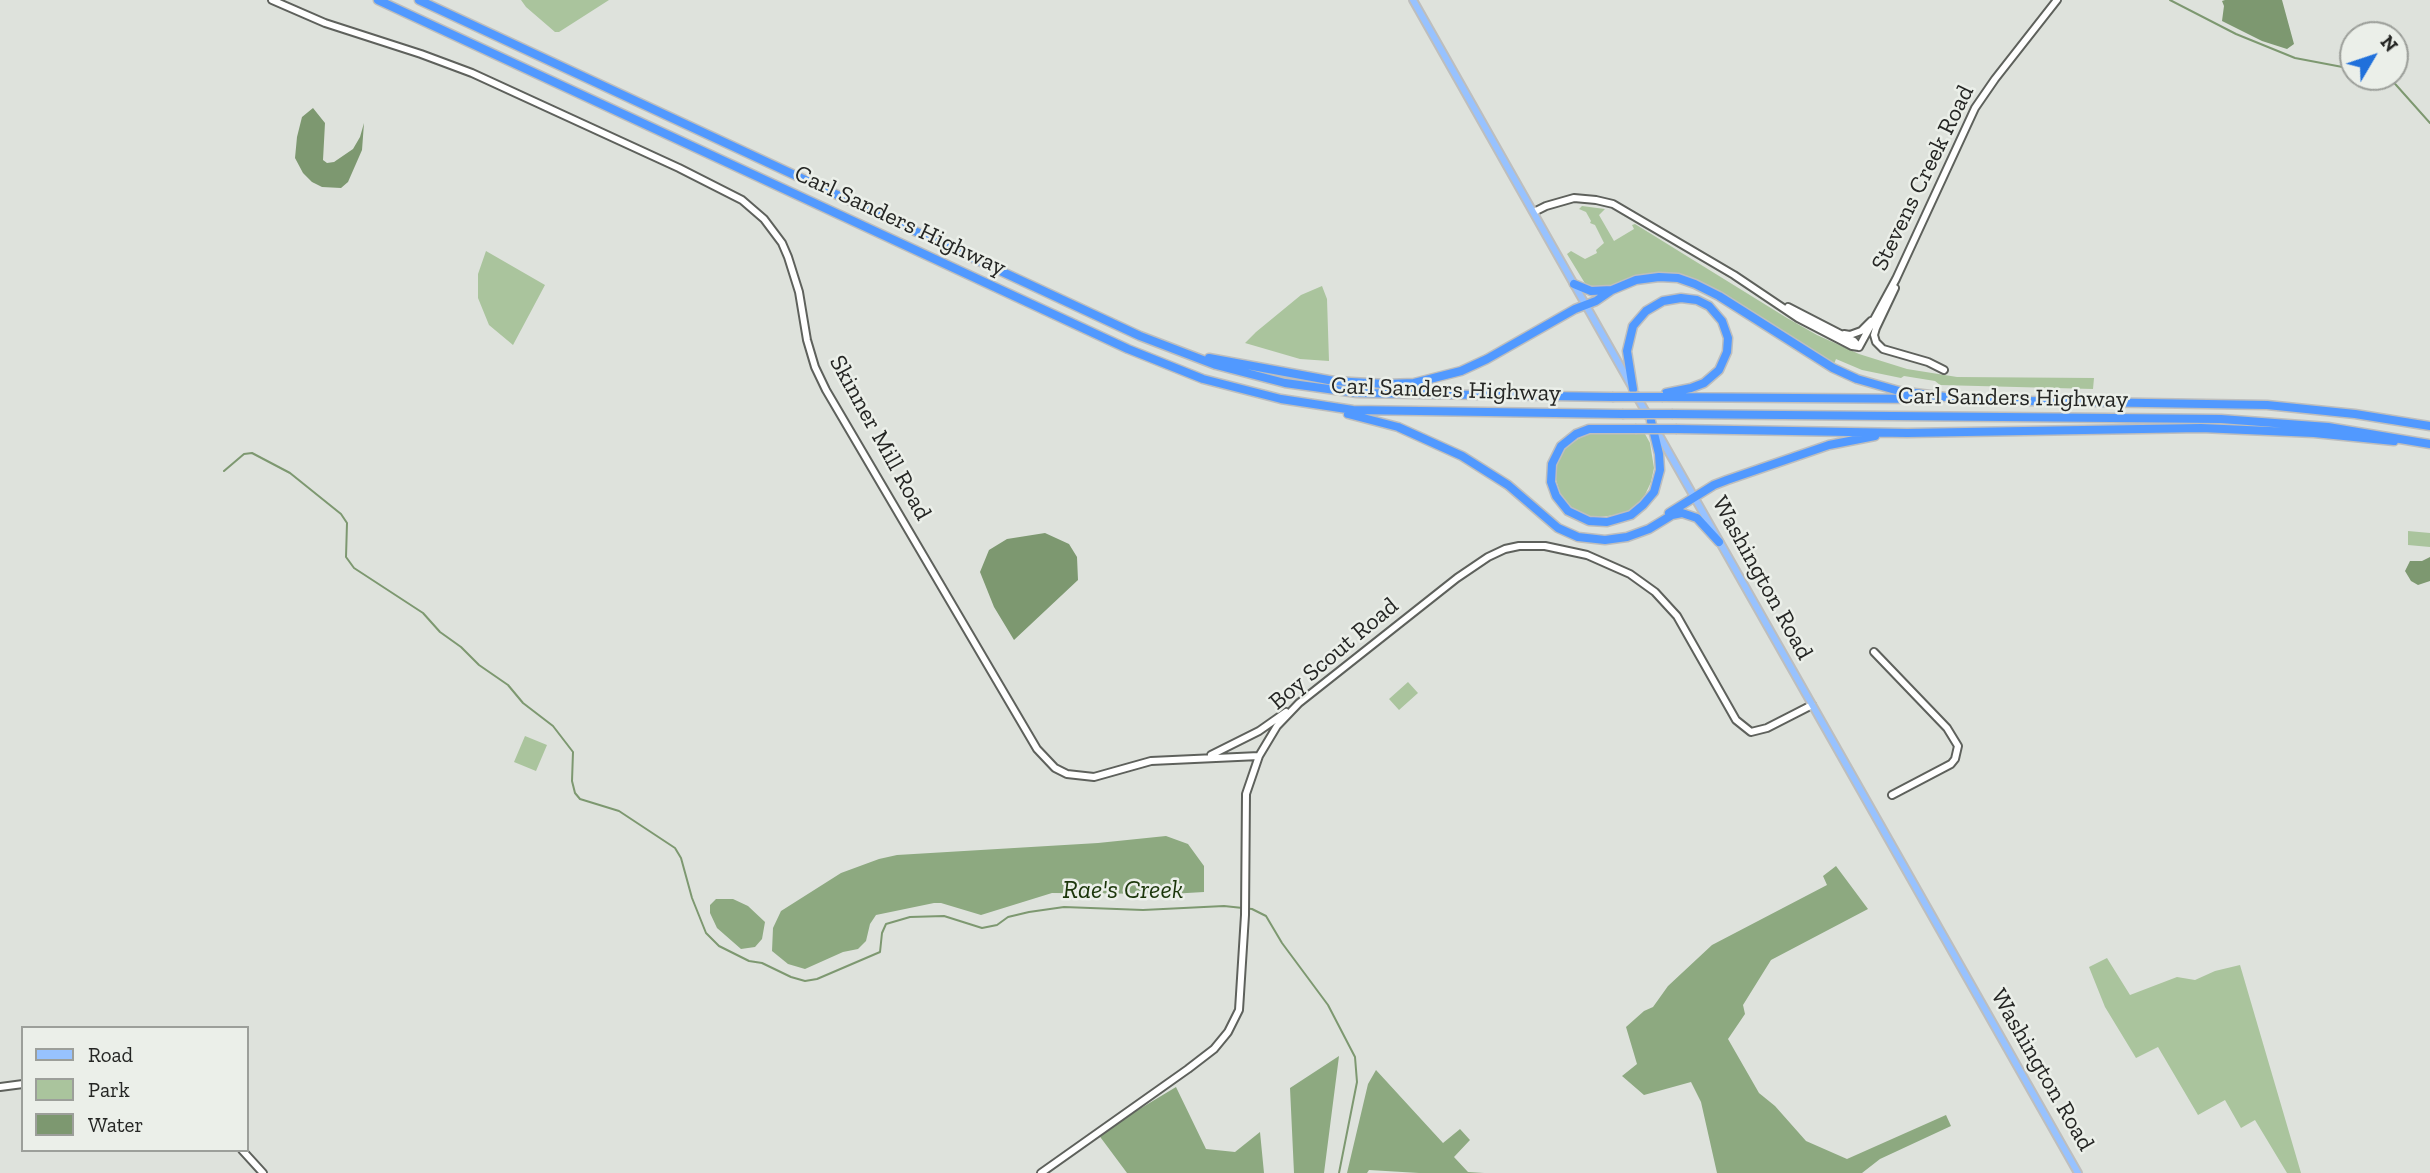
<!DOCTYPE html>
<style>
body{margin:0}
#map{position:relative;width:2430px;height:1173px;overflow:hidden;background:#dee2dc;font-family:"Zilla Slab",serif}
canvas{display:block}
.legend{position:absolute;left:21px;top:1026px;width:228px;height:126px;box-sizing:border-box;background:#ebefe9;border:2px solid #9c9f9a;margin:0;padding:9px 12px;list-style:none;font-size:21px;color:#252624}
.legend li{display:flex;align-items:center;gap:14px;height:35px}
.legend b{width:35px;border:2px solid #9c9f9a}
.north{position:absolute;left:2339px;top:21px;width:70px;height:70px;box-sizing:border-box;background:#ebefe9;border:2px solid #9c9f9a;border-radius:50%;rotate:51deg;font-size:19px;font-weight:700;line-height:28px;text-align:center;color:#252624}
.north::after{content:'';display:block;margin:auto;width:24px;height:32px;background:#2070db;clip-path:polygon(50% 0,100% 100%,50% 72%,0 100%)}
</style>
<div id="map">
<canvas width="2430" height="1173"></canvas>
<ul class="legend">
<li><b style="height:9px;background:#97c2ff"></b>Road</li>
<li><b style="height:19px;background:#aac49d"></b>Park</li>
<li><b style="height:19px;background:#7d9870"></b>Water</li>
</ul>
<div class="north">N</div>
</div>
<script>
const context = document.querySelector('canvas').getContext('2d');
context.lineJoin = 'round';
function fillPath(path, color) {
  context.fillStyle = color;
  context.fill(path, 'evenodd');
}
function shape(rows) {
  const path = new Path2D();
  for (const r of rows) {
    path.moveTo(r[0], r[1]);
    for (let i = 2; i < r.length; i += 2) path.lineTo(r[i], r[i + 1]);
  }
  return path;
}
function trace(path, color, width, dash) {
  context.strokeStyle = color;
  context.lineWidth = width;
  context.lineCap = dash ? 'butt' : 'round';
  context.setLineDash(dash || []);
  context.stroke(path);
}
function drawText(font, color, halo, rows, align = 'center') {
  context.font = font + ' "Zilla Slab",serif';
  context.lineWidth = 5;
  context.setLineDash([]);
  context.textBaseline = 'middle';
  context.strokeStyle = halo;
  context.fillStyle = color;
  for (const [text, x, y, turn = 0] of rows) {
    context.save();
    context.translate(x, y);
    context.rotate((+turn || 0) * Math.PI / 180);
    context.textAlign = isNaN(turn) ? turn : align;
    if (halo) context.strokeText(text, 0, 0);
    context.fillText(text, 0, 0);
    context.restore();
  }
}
fillPath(shape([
 [521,0,609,0,559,32,555,32,526,7],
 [1582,206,1605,209,1599,215,1614,241,1634,229,1632,225,1635,224,1787,318,1817,335,1859,354,1907,369,1957,377,2094,378,2093,389,1940,385,1935,381,1904,376,1901,378,1862,370,1836,359,1834,364,1829,363,1710,287,1680,275,1646,274,1603,288,1586,285,1567,254,1571,251,1585,259,1597,253,1596,250,1604,243,1595,225,1590,223,1591,221,1586,212,1579,209],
 [486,251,545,285,513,345,489,325,478,298,478,274],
 [1322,286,1327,299,1329,361,1300,359,1245,343,1256,332,1301,295],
 [1605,432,1645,434,1650,443,1654,468,1651,482,1644,497,1633,509,1617,515,1598,517,1586,516,1569,506,1561,496,1556,480,1555,466,1561,453,1568,445,1587,434],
 [2408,531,2430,533,2430,547,2408,545],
 [1408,682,1418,693,1399,710,1389,699],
 [525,736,547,745,536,771,514,762],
 [2107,958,2130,995,2177,977,2195,980,2215,971,2240,965,2301,1173,2287,1173,2255,1120,2241,1128,2225,1100,2198,1115,2158,1047,2136,1058,2105,1007,2089,967]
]), '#aac49d');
fillPath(shape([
 [1166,836,1188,844,1204,866,1204,892,1170,894,1052,893,981,915,941,903,934,903,876,915,870,924,866,941,858,949,843,952,805,969,788,964,772,951,773,928,781,911,841,873,879,859,897,855,1098,843],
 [1836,866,1868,909,1771,960,1743,1005,1745,1014,1728,1039,1759,1093,1775,1106,1806,1141,1847,1159,1946,1115,1951,1126,1880,1159,1862,1173,1717,1173,1701,1102,1691,1082,1644,1095,1622,1076,1637,1064,1626,1027,1644,1011,1653,1007,1668,986,1712,945,1827,885,1823,876],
 [716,899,733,899,748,906,765,922,762,939,755,947,741,949,717,928,710,913,710,905],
 [1339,1056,1324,1173,1294,1173,1290,1088],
 [1376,1070,1443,1143,1460,1129,1470,1140,1454,1157,1468,1172,1484,1173,1419,1173,1369,1170,1367,1173,1347,1173,1368,1084],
 [1176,1087,1206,1149,1235,1152,1260,1132,1264,1173,1127,1173,1098,1134]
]), '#8da980');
fillPath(shape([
 [2225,0,2282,0,2294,44,2287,49,2262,41,2222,21,2224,6,2222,1],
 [313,108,325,123,323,160,327,163,334,162,353,149,360,137,364,123,362,150,348,182,341,188,322,187,312,182,303,173,295,158,297,137,302,117],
 [1045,533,1069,544,1077,557,1078,580,1014,640,994,607,980,572,989,550,1007,539],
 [2430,557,2430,581,2418,585,2411,581,2405,571,2410,561,2422,561]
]), '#7d9870');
trace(shape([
 [2170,0,2236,34,2295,58,2353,69],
 [2389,77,2430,123],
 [224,471,244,454,252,453,290,473,341,514,347,523,346,557,354,568,423,613,440,632,461,647,479,665,508,685,523,703,553,726,573,752,572,781,575,793,580,799,619,811,675,848,681,858,692,898,706,933,719,946,749,961,762,963,791,977,805,981,817,979,880,952,882,933,886,924,910,917,944,916,982,928,997,925,1008,917,1029,912,1064,907,1143,910,1224,906,1252,909,1266,916,1282,943,1328,1005,1355,1057,1357,1082,1339,1173]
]), '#7d9870', 2);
const secondary = shape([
 [272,0,325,23,421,54,472,73,679,168,742,200,764,219,782,243,788,257,799,292,807,340,815,367,826,390,1037,749,1055,768,1067,774,1094,777,1151,761,1259,756],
 [1534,212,1546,206,1574,198,1596,200,1613,204,1734,275,1798,318,1852,346,1859,347],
 [1895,288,1876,328,1874,335,1876,342,1883,349,1928,362,1944,370],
 [1788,307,1854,341,1859,347],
 [1844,334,1850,335,1861,331,1871,321],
 [1859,347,1896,279,1975,108,1995,79,2057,0],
 [1874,652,1947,728,1958,746,1955,759,1951,764,1892,795],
 [1211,755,1259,731,1286,712],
 [0,1087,23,1084],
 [242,1150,263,1173],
 [1041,1173,1188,1069,1214,1049,1228,1032,1239,1010,1245,915,1246,794,1259,756,1277,726,1299,703,1457,578,1488,557,1505,549,1519,546,1545,546,1587,555,1630,574,1655,592,1677,616,1736,720,1751,732,1767,728,1812,705]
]);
const primary = shape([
 [1413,0,1631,385],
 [1636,395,1648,416],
 [1655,428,2078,1173]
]);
const highway = shape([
 [378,0,1128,349,1203,379,1281,399,1353,410,1622,414],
 [419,0,1140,336,1216,365,1285,383,1357,393,1612,397],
 [1574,284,1591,291,1612,290],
 [1209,358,1334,381,1386,384,1414,383,1461,371,1487,359,1575,309,1596,301,1612,290,1636,280,1659,277,1678,278,1695,284,1719,296,1833,368,1857,379,1899,391,1969,400],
 [1633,389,1627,351,1633,326,1646,311,1663,301,1681,298,1697,300,1709,306,1722,321,1728,338,1727,352,1719,370,1704,383,1691,388,1666,393],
 [1663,397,1928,399],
 [1966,400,2267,405,2355,414,2430,426],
 [1348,414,1398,427,1462,456,1508,485,1558,528,1578,537,1605,540,1627,537,1649,529,1672,515,1682,513,1697,518,1719,542],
 [1673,414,2221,419,2328,427,2430,444],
 [1635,429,1589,429,1576,434,1561,446,1552,464,1551,482,1556,496,1568,511,1589,521,1607,522,1631,515,1643,505,1654,492,1660,470,1659,454,1651,421],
 [1677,429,1907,433,2201,428,2314,433,2394,441],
 [1669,513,1714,485,1727,480,1829,445,1875,436]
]);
trace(secondary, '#5e615c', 10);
trace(primary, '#bebebd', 10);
trace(highway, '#bebebd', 11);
trace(secondary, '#fff', 6);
trace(primary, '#97c2ff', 6);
trace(highway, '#5199ff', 8);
const highwayBridge = shape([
 [1612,397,1663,397],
 [1622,414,1673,414],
 [1635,429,1677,429]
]);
trace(highwayBridge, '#bebebd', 11, []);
trace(highwayBridge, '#5199ff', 8);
drawText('24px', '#252624', '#ebefe9', [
 ["Stevens Creek Road",1923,178,-64],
 ["Carl Sanders Highway",900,221,25],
 ["Carl Sanders Highway",1446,390,2],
 ["Carl Sanders Highway",2013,398,1],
 ["Skinner Mill Road",880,438,61],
 ["Washington Road",1762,578,61],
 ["Boy Scout Road",1334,654,-40],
 ["Washington Road",2042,1070,60]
]);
drawText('italic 26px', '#1b360a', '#ebefe9', [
 ["Rae's Creek",1123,891]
]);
</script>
